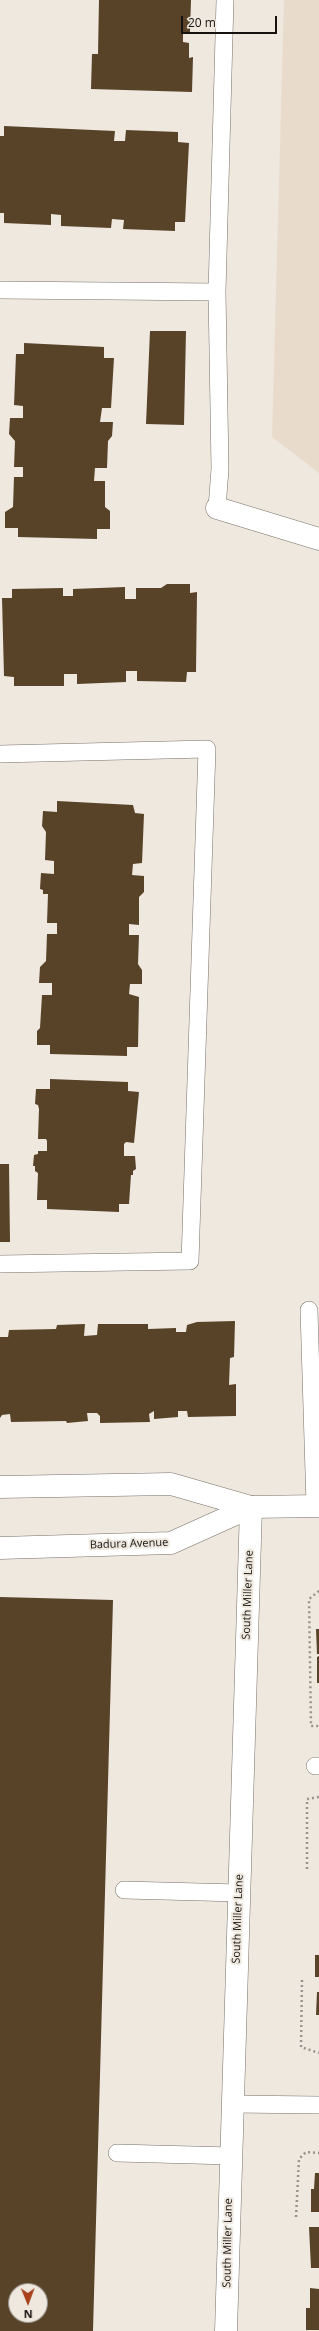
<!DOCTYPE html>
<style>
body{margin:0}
#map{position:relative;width:319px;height:2331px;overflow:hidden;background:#efe8df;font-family:"Open Sans",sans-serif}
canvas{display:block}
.north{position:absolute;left:8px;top:2283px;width:40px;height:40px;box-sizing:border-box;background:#efe8df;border:1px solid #97928b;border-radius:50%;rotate:179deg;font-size:11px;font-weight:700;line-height:16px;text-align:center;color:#14110e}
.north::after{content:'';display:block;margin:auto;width:14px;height:18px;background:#a9421c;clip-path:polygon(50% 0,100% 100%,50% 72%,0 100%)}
.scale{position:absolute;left:181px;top:16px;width:96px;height:18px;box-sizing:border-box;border:2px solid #14110e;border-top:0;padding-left:5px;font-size:12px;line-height:14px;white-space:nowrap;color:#14110e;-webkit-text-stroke:3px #efe8df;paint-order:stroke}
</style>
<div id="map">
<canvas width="319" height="2331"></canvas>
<div class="north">N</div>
<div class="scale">20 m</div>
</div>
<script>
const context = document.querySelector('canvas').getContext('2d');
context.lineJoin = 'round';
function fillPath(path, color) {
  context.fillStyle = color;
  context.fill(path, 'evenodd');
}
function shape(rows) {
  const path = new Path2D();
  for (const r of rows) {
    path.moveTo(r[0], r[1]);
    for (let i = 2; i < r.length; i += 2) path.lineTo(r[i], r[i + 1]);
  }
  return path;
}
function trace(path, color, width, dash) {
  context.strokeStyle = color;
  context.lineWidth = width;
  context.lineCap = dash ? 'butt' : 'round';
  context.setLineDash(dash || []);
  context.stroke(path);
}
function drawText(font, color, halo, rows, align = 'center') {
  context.font = font + ' "Open Sans",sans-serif';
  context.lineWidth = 4;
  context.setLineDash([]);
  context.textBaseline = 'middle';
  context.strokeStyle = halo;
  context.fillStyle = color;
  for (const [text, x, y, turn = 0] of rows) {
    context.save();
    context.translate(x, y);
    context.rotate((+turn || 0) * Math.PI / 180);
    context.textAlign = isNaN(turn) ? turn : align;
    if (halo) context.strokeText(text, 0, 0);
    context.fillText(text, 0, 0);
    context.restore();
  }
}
fillPath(shape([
 [284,0,319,0,319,473,272,437]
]), '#e8dbcc');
fillPath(shape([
 [99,0,191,0,190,32,183,32,183,42,189,43,189,58,193,57,192,92,91,89,92,54,98,54],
 [4,126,115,131,114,141,125,141,126,130,178,132,178,142,189,143,185,222,175,222,175,231,123,229,124,220,112,219,111,228,61,226,61,215,51,214,51,225,4,223,4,213,0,213,0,136,4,136],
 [150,331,186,331,184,425,146,424],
 [24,343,104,347,104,358,114,358,111,408,102,408,100,422,113,422,112,436,108,441,107,468,95,468,94,481,105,481,105,507,110,511,110,529,97,529,97,539,18,537,18,528,5,528,5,512,13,507,14,477,23,477,23,467,14,467,15,441,9,434,10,418,23,418,23,406,14,405,16,354,24,354],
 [167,584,190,584,190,593,197,592,196,672,187,672,186,682,137,681,137,671,126,671,126,682,77,684,77,674,64,674,64,686,14,686,14,677,4,676,2,598,12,598,12,589,63,588,63,596,73,596,73,589,125,587,125,599,136,599,136,588,161,588],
 [57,801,133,805,135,813,144,814,142,863,133,864,132,875,144,876,144,892,139,897,139,925,129,924,129,935,139,935,138,964,142,970,142,984,130,984,129,994,139,997,138,1047,127,1047,127,1056,50,1054,50,1045,37,1045,37,1031,40,1028,42,995,52,995,52,983,39,983,40,967,46,961,47,934,57,934,57,923,47,923,48,894,43,894,43,890,40,889,41,873,54,874,54,861,45,860,46,832,42,826,43,811,57,812],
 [50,1079,128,1082,128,1091,139,1092,134,1143,126,1142,124,1144,124,1156,135,1156,136,1169,133,1171,133,1175,131,1175,129,1204,119,1204,119,1212,47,1209,47,1200,37,1200,38,1173,35,1171,35,1166,33,1166,34,1155,38,1154,38,1151,47,1151,47,1141,46,1139,38,1139,39,1109,38,1105,35,1104,36,1089,50,1089],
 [0,1164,9,1164,10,1242,0,1242],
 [235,1321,234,1357,230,1358,229,1385,236,1384,236,1416,188,1417,187,1411,178,1411,178,1417,154,1419,154,1411,149,1414,150,1422,100,1423,100,1416,97,1413,87,1413,88,1421,67,1423,66,1421,11,1422,10,1414,2,1415,0,1418,0,1337,8,1337,9,1330,56,1329,57,1325,85,1324,84,1336,97,1335,98,1324,148,1324,148,1329,176,1328,176,1332,186,1332,187,1325,197,1322],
 [0,1597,113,1600,93,2331,0,2331],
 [16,2291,40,2291,40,2315,16,2315],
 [316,1629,319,1629,319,1654,317,1654],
 [319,1656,319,1683,317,1683,317,1657],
 [315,1955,319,1955,319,1977,315,1977],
 [317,1992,319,1992,319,2015,316,2015],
 [315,2173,319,2173,319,2212,311,2212,311,2189,314,2189],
 [309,2227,319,2227,319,2268,311,2268],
 [310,2288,319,2289,319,2330,306,2330,306,2308,310,2308]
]), '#584228');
const service = shape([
 [0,290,217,292,225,0],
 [217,508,220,469,217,292],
 [0,754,207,749,190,1261,0,1264],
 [309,1310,315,1506],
 [315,1766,319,1766],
 [124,1890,239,1893],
 [232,2104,319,2105],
 [117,2153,231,2156]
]);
const minor = shape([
 [217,508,319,539],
 [226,2331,251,1507]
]);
const secondary = shape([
 [0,1487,171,1484,251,1507,319,1506],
 [0,1548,171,1543,251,1507]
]);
trace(service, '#777169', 18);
trace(minor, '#777169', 23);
trace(secondary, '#777169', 23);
trace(shape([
 [319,1591,309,1599,311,1726,319,1726],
 [307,1869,307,1799,319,1797],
 [302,1980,301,2047,319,2053],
 [296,2217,299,2159,306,2152,319,2153]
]), '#99938d', 2.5, [2, 3]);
trace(service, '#fff', 17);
trace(minor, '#fff', 22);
trace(secondary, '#fff', 22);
drawText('11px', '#14110e', '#efe8df', [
 ["Badura Avenue",129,1544,-2],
 ["South Miller Lane",248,1595,-88],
 ["South Miller Lane",238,1919,-88],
 ["South Miller Lane",228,2243,-89]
]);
</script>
